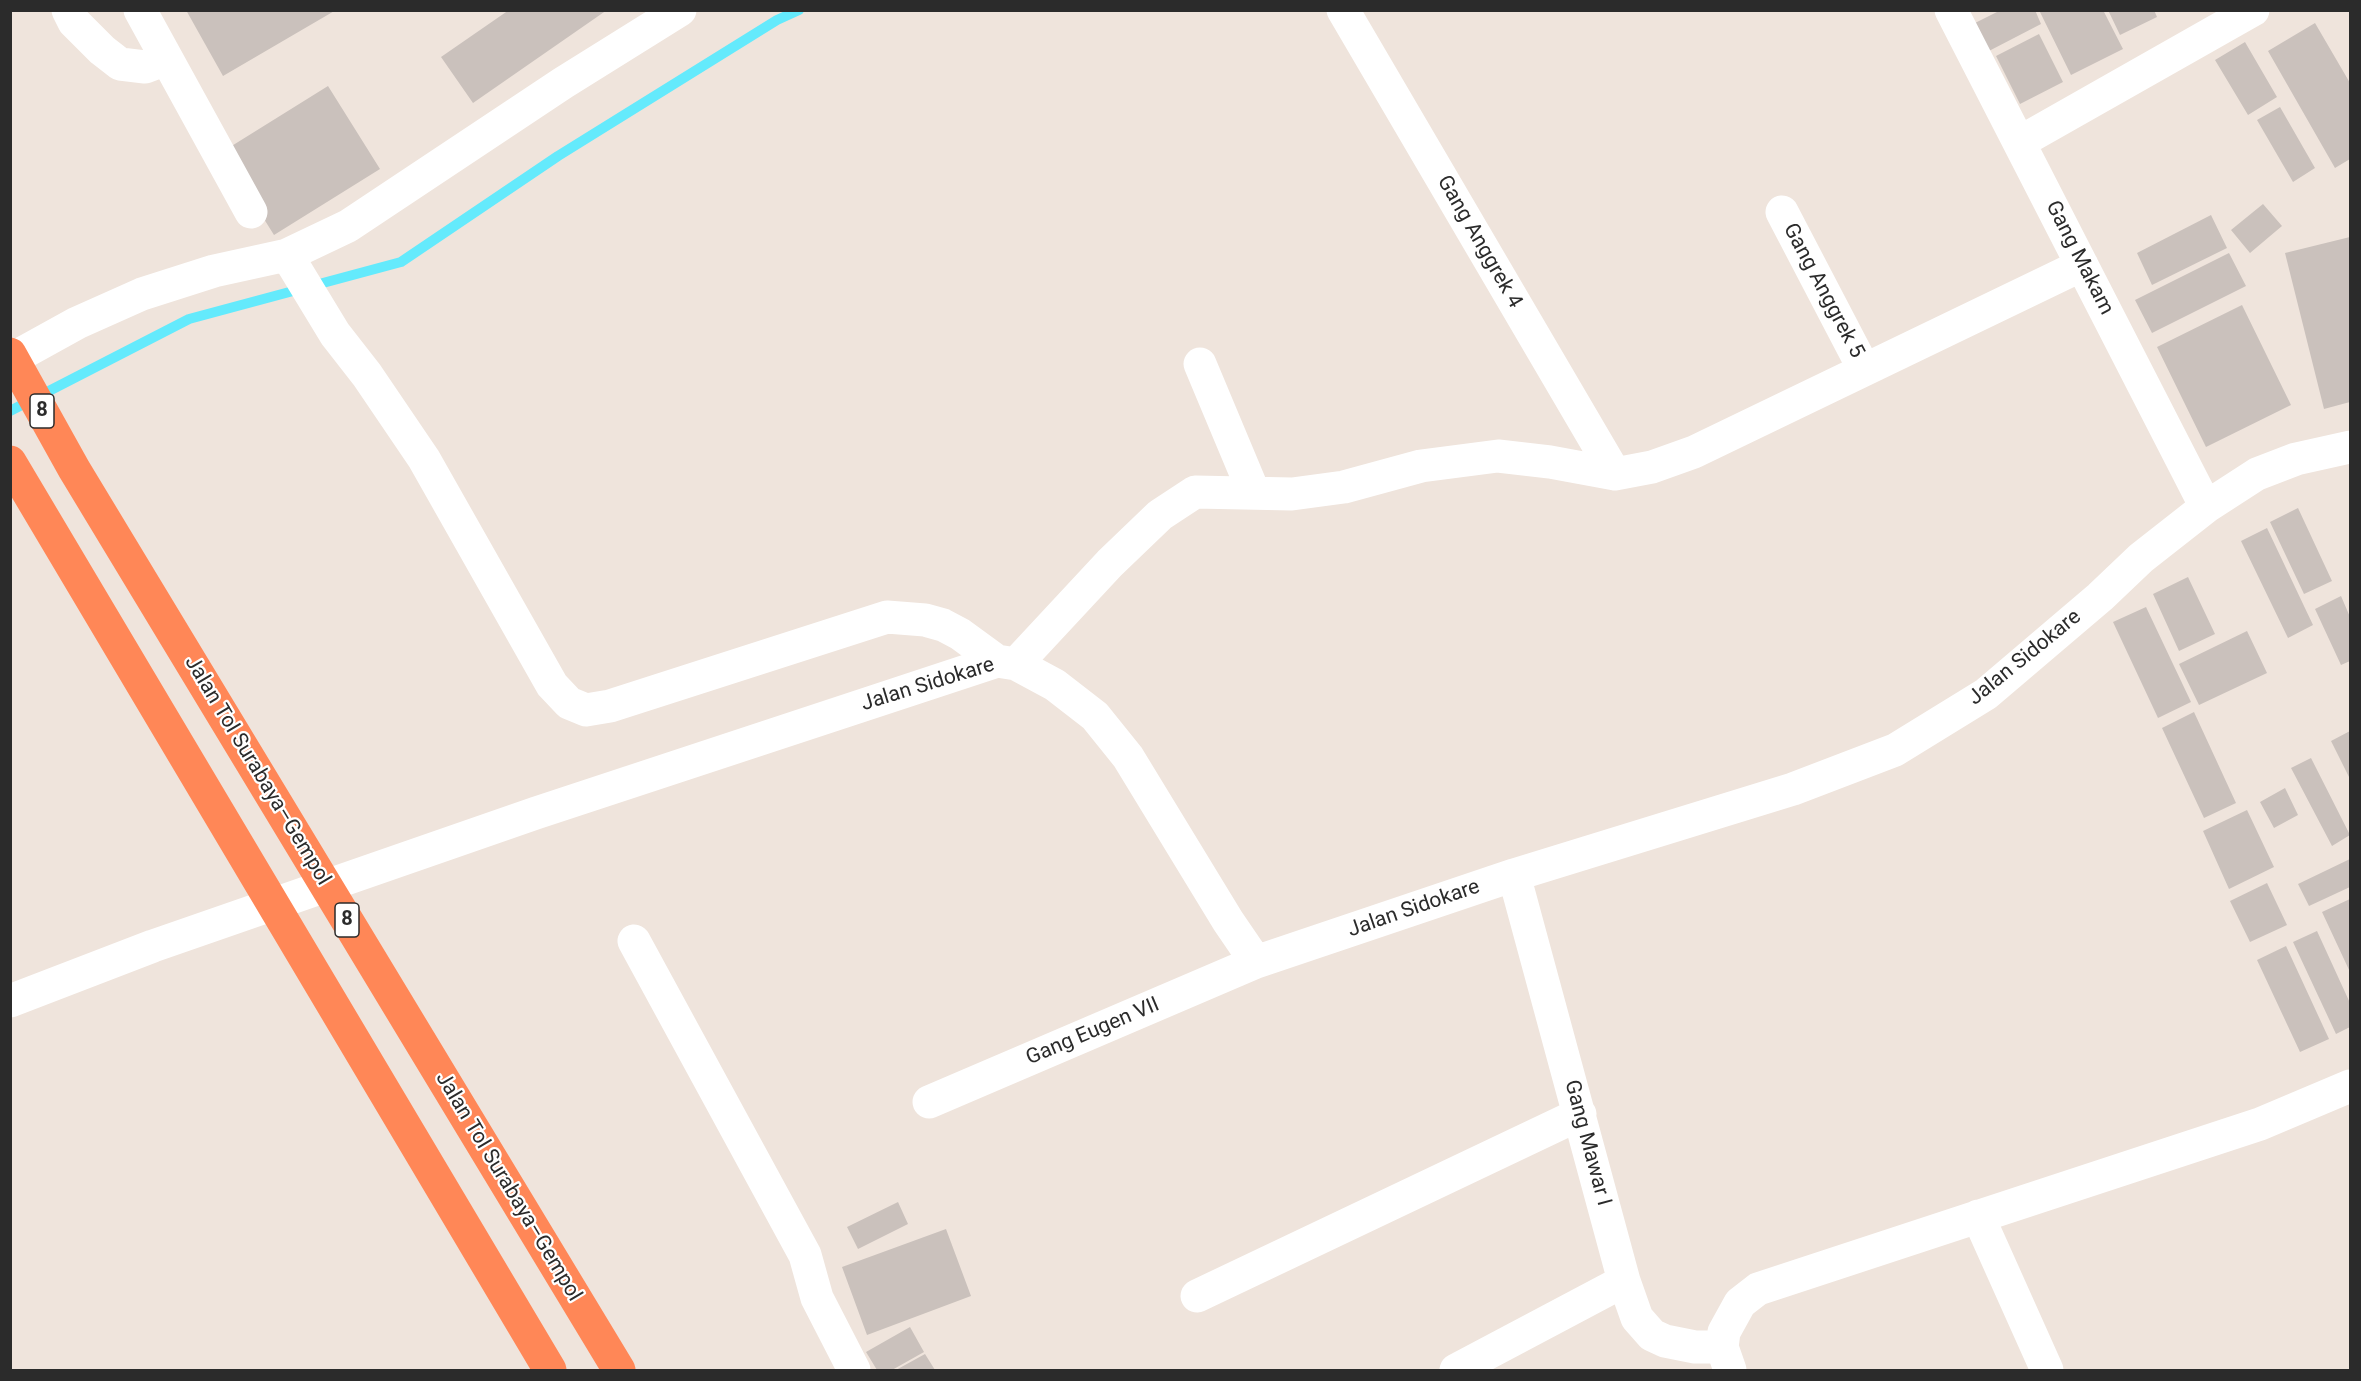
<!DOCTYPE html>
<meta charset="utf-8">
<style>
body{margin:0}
#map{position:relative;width:2361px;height:1381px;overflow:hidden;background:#efe4dc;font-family:Roboto,sans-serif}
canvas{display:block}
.frame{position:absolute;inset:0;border:12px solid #2b2b2b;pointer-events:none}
</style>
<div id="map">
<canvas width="2361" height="1381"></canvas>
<div class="frame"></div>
</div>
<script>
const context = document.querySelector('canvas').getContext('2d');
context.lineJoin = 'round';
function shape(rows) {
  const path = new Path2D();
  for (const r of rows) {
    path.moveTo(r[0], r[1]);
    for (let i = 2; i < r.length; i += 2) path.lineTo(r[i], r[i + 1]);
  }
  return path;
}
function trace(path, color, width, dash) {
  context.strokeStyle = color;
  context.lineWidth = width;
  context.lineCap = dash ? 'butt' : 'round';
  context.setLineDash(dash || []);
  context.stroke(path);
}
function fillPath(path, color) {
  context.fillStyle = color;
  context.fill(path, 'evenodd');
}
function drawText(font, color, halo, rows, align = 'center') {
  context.font = font + ' Roboto,sans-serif';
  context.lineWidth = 4.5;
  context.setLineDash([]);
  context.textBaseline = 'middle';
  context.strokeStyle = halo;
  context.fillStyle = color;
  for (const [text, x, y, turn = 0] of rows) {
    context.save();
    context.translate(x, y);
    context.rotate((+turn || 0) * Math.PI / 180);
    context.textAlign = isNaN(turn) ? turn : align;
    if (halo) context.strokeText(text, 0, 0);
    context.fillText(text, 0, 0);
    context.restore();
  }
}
trace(shape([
 [10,411,189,319,401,262,558,156,777,20,799,10]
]), '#64eafc', 10);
fillPath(shape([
 [186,10,336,10,223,76],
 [509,10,607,10,473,103,441,57],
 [2001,10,2035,10,2041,24,1987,52,1973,24],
 [2039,10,2103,10,2123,49,2071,75],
 [2108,10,2154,10,2157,17,2120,35],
 [2315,23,2350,83,2350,159,2335,168,2268,51],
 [2039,34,2063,82,2020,104,1996,56],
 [2245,42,2277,97,2248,115,2215,60],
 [328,86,380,169,274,235,222,152],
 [2280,107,2315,168,2293,182,2257,120],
 [2263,204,2282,226,2250,253,2231,230],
 [2211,215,2227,248,2152,285,2137,253],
 [2350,237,2350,402,2324,409,2285,253],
 [2229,253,2246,286,2152,333,2135,300],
 [2242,305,2291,405,2206,447,2157,347],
 [2298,508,2332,581,2304,594,2270,522],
 [2267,528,2313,625,2288,638,2241,541],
 [2188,577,2215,634,2179,651,2153,594],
 [2341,596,2350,617,2350,661,2341,665,2315,609],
 [2146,607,2191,702,2158,718,2113,622],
 [2247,631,2267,673,2199,705,2179,664],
 [2194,712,2236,803,2204,818,2162,728],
 [2350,731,2350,779,2331,741],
 [2311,758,2350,835,2332,846,2291,768],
 [2285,788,2298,815,2274,828,2260,802],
 [2247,810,2274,867,2229,889,2203,831],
 [2350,859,2350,887,2309,906,2298,884],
 [2267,883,2287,925,2250,942,2230,901],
 [2350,899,2350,972,2322,912],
 [2317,931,2350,1003,2350,1027,2336,1034,2293,942],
 [2286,946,2329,1039,2300,1052,2257,960],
 [898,1202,908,1224,858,1249,847,1227],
 [946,1229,971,1296,867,1335,842,1267],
 [910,1327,924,1352,892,1370,877,1370,866,1352],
 [925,1354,935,1370,896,1370]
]), '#cac1bc');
trace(shape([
 [68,10,74,22,102,50,120,64,145,67,166,59],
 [140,10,251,212],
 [1343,10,1615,474],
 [1951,10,2206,507],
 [2020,142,2253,10],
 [1782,212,1864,369],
 [287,255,335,334,367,375,424,459,552,685,569,703,586,710,610,706,887,617,925,620,943,625,960,634,997,661],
 [10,360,77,323,142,294,214,271,287,255,348,226,563,83,680,10],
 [1200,364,1254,493],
 [1016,664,1110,563,1160,515,1195,492,1292,494,1344,487,1421,466,1498,456,1550,462,1615,474,1652,467,1694,452,2082,265],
 [1514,875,1624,1281,1637,1318,1652,1335,1665,1341,1695,1347,1722,1347],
 [634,941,805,1255,817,1298,854,1370],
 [10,1001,153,946,536,813,997,661,1016,664,1055,685,1095,716,1128,757,1228,921,1256,962,1514,875,1793,789,1895,750,1986,694,2100,597,2141,558,2206,507,2257,474,2296,459,2350,447],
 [929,1102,1256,962],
 [1978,1216,2047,1370],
 [1197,1296,1580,1114],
 [1456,1370,1624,1281],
 [1730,1370,1722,1347,1724,1332,1740,1303,1758,1289,2260,1124,2350,1086]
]), '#fff', 33);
trace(shape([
 [10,354,74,469,619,1370],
 [10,462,550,1370]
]), '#ff8757', 33);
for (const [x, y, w] of [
 [42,411,24],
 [347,920,24]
]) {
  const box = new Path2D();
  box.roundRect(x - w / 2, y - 17, w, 34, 4.5);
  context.fillStyle = '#fff';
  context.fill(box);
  trace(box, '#2b2b2b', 1.5);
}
drawText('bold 20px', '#2b2b2b', null, [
 ["8",42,411],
 ["8",347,920]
]);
drawText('21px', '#2b2b2b', '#fff', [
 ["Gang Anggrek 4",1479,242,60],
 ["Gang Makam",2079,258,63],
 ["Gang Anggrek 5",1823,291,62],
 ["Jalan Sidokare",2025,658,-39],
 ["Jalan Sidokare",928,685,-17],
 ["Jalan Tol Surabaya–Gempol",257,771,59],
 ["Jalan Sidokare",1414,909,-19],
 ["Gang Eugen VII",1093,1032,-23],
 ["Gang Mawar I",1587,1143,75],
 ["Jalan Tol Surabaya–Gempol",508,1187,59]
]);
</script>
